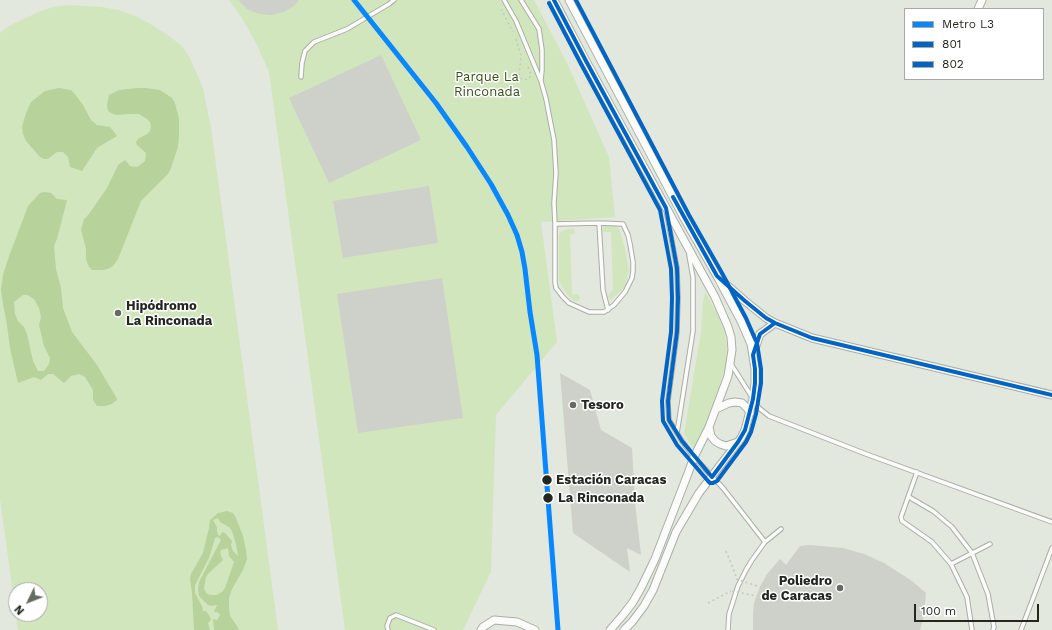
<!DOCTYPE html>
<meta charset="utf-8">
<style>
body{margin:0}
#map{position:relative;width:1052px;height:630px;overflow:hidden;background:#e2e8dd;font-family:"Work Sans",sans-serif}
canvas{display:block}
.legend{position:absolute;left:904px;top:8px;width:140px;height:72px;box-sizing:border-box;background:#fff;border:1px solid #a7a9a6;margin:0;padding:5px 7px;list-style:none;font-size:12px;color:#242720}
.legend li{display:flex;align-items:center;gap:8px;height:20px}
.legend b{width:20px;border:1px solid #a7a9a6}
.north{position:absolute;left:8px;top:582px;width:40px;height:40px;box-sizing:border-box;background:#fff;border:1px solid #a7a9a6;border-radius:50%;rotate:227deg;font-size:11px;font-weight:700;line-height:16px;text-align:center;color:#242720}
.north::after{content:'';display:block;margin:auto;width:14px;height:18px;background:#666b62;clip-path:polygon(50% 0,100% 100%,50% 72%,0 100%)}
.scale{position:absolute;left:914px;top:604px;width:125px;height:18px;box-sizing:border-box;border:2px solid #242720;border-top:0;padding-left:5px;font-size:12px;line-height:14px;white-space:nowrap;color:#242720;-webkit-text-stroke:3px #fff;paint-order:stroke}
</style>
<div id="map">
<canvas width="1052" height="630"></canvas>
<ul class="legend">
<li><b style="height:5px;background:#0887ff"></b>Metro L3</li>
<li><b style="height:5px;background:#0064c3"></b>801</li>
<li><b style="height:5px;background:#0064c3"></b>802</li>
</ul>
<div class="north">N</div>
<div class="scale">100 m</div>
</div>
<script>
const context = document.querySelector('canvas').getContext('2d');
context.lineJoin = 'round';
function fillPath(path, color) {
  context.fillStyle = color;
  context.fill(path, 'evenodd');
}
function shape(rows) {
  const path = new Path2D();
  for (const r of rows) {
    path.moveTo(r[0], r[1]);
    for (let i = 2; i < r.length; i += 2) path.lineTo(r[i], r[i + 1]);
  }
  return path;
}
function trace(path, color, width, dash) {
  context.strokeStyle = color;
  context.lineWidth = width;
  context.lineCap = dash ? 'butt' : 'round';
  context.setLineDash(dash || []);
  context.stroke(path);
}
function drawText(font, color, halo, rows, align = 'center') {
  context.font = font + ' "Work Sans",sans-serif';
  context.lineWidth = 3;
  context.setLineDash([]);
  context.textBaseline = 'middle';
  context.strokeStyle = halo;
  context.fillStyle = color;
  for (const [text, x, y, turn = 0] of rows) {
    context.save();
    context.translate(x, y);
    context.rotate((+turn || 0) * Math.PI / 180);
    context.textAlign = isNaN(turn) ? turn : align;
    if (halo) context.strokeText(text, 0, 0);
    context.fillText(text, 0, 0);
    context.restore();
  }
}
fillPath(shape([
 [229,0,534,0,568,65,609,157,615,217,541,222,557,342,496,415,491,572,463,630,345,630,269,72,256,43,242,18],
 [68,5,102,7,119,10,138,17,152,25,169,36,182,46,190,58,203,88,211,127,278,630,18,630,0,499,0,33,9,26,38,12,53,7],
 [16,590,40,590,40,614,16,614],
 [603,226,617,226,620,231,625,249,629,270,625,286,620,292,610,300,607,296,613,290,611,232,603,232],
 [569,229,574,229,575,234,570,234,572,294,578,294,580,298,578,301,574,301,570,298,562,287,559,280,559,234,562,231],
 [705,292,717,313,724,329,727,347,726,364,718,392,705,426,694,450,684,434,701,332,703,302]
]), '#d2e6be');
fillPath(shape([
 [59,88,71,90,74,93,83,105,91,120,97,125,110,127,114,132,117,136,97,148,82,171,70,167,68,157,63,152,57,152,49,158,47,159,44,159,40,157,26,141,23,134,22,127,26,113,31,102,45,91],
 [136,88,145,88,160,90,172,98,175,103,179,119,179,135,178,147,171,168,168,174,141,201,118,259,113,266,108,269,103,270,92,270,89,267,86,259,86,249,81,230,84,219,89,214,107,188,118,165,125,160,130,166,136,167,139,166,145,161,146,153,137,145,136,142,138,139,147,134,150,131,151,127,150,122,147,119,139,114,127,114,117,115,113,114,108,111,107,105,109,95,119,90],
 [44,192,51,193,57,199,67,200,57,239,54,246,56,269,61,288,63,308,72,332,97,365,116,397,117,400,112,404,105,406,97,406,93,400,93,390,85,377,79,374,71,376,64,383,53,374,48,374,41,380,34,377,18,383,10,348,7,325,3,304,1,290,3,275,9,256,16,238,28,206,40,193],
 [23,295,27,295,34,299,39,308,41,317,39,325,44,346,50,358,49,364,44,371,38,371,33,361,27,334,24,327,18,321,15,314,14,302],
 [227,511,233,513,236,518,243,536,246,550,247,559,243,570,232,589,229,598,229,607,230,616,237,626,239,630,214,630,213,619,217,620,219,617,220,614,217,612,214,612,217,605,211,606,208,605,199,596,198,589,199,582,221,540,218,537,215,538,209,558,195,585,195,593,202,606,203,611,206,611,209,615,211,620,208,623,210,630,194,630,192,593,190,579,191,574,203,553,209,528,210,520,218,513],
 [218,518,220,522,229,527,232,531,236,544,238,556,233,551,231,545,232,541,225,533,222,532,220,536,218,535,217,531,217,527,213,520],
 [228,548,229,556,234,562,225,588,222,592,216,595,211,595,207,594,204,589,206,577,209,573,223,560,221,556,220,552,221,550]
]), '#b7d29a');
fillPath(shape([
 [238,0,299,0,294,6,284,12,271,15,259,14,247,9],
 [381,55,421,140,329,183,289,98],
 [429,186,438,243,343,258,333,201],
 [442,278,463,418,358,433,337,294],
 [560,373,590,390,601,430,632,448,635,503,641,555,627,548,630,572,573,533],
 [810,545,843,548,864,554,884,563,912,581,926,593,924,615,920,630,753,630,753,616,754,603,760,587,767,574,780,559,786,565,800,546]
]), '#cdd1c9');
const lane = shape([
 [504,0,516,21,541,81,546,99,554,140,556,173,554,203,555,224],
 [521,0,539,29,542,50,542,70,541,80],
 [301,77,302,63,305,51,314,42,347,29,389,4,394,0],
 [667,215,677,268,678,298,677,332,668,401,669,420,682,441,694,457,723,488,765,542],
 [599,223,623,224,628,235,630,244,633,262,633,271,632,278,625,292,614,305,604,312,589,312,569,303,563,297,556,288,555,282,555,224,599,223],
 [599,223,603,290,608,310],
 [731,364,759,408,769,416,866,454,1052,522],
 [677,433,693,331,693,278,689,255],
 [917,472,901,517,902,521,932,542,951,564,967,597,972,630],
 [909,497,933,511,952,527,972,553,988,594,994,627,993,630],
 [951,564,990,544],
 [388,630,387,626,390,618,396,615,434,630],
 [728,630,729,614,738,586,746,570,752,560,765,542,781,529],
 [1021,630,1052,548]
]);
const street = shape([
 [554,0,586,61,715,297,728,327,731,337,732,350,728,376,709,427,694,457,687,476,655,559,641,588,633,602,623,615,610,630],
 [569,0,684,218,717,276,741,321,751,344,755,369,755,383,753,399,745,430,741,438,699,493,676,532,653,590,644,606,632,622,624,630],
 [978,9,982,0],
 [721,280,745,301,766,318,775,323,812,338,1052,395],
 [753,354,760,334,775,323],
 [716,409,729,403,735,402,742,403,747,408,750,413],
 [709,427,711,436,715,441,720,444,726,446,738,442],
 [481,630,483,627,494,620,517,622,535,630]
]);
trace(lane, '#aaaea7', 5.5);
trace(street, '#aaaea7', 9);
trace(shape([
 [501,9,513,32],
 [516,39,521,56,519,75,521,78,524,80,528,79,531,76,531,74,527,65],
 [726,551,736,576],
 [708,603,731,591]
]), '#c5c6c3', 1.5, [2, 3]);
trace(lane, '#fbfcfa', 3.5);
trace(street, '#fbfcfa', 7);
trace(shape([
 [736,579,760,587],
 [732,591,757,596]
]), '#c5c6c3', 1.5, [2, 3]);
trace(shape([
 [554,0,586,61,666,208,677,268,678,298,677,332,668,401,669,420,682,441,712,477,738,442,745,430,753,399,755,383,755,369,753,355,760,334,775,323],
 [673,197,717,276,745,301,766,318,775,323,812,338,1052,395]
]), '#0064c3', 4);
trace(shape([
 [549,3,581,64,660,210,671,269,672,298,671,332,662,401,663,421,677,445,708,481,710,483,713,483,717,481,746,442,751,432,756,414,761,383,761,369,757,343,746,318,722,273,689,215,576,0]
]), '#0064c3', 4);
trace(shape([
 [354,0,436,103,467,147,491,184,508,215,517,235,522,252,525,269,530,312,537,355,558,630]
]), '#0887ff', 5);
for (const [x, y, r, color] of [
 [118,313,4,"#666b62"],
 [573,405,4,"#666b62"],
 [547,480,5.5,"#242720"],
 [548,498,5.5,"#242720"],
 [840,588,4,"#666b62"]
]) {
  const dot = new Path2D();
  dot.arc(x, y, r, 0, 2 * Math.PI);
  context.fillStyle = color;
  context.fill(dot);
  trace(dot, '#fff', 1.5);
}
drawText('13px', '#374f19', '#fff', [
 ["Parque La",487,77],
 ["Rinconada",487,92]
]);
drawText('bold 13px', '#242720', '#fff', [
 ["Hipódromo",126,306],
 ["La Rinconada",126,321],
 ["Tesoro",581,405],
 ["Poliedro",832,581,"right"],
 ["de Caracas",832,596,"right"]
], 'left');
drawText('bold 13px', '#242720', '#fff', [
 ["Estación Caracas",556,480],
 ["La Rinconada",558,498]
], 'left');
</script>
